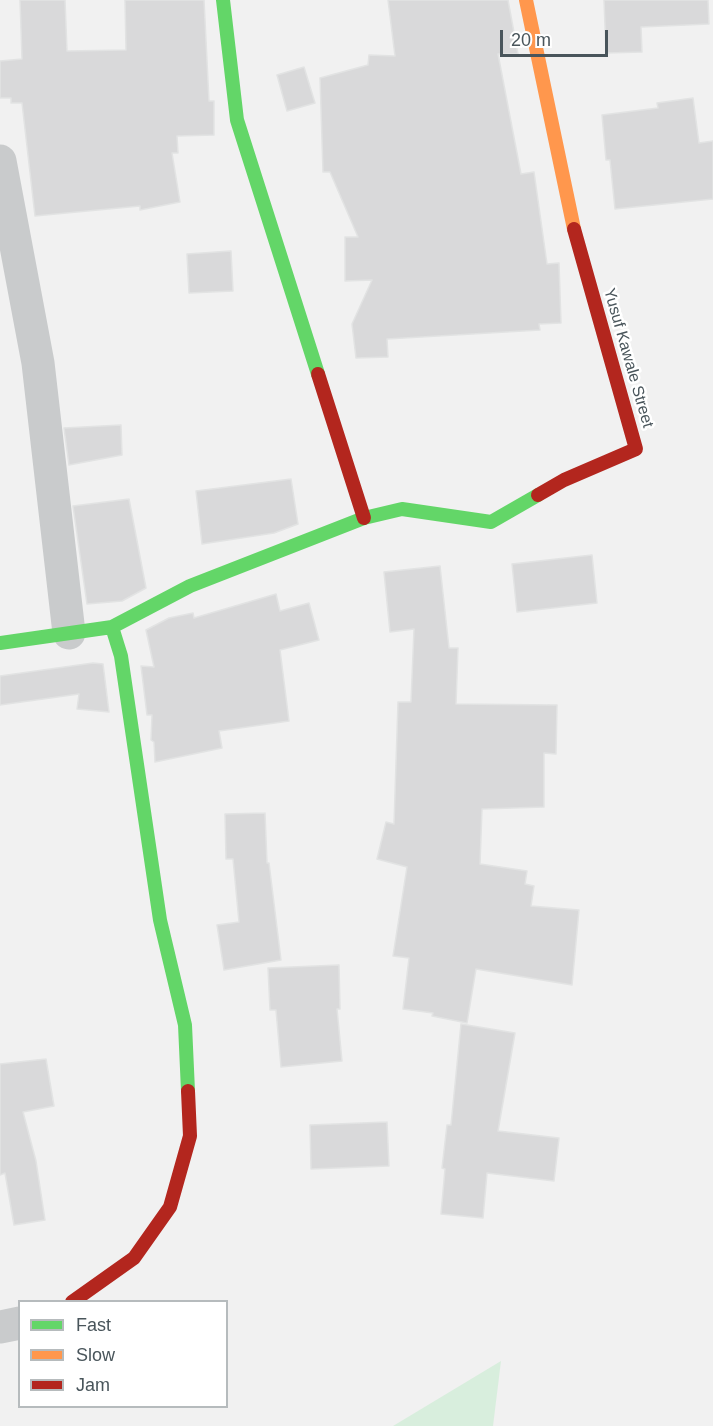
<!DOCTYPE html>
<style>
body{margin:0}
#map{position:relative;width:713px;height:1426px;overflow:hidden;background:#f1f1f1;font-family:Helvetica,sans-serif}
canvas{display:block}
.legend{position:absolute;left:18px;top:1300px;width:210px;height:108px;box-sizing:border-box;background:#fff;border:2px solid #b6bbbd;margin:0;padding:8px 10px;list-style:none;font-size:18px;color:#49555b}
.legend li{display:flex;align-items:center;gap:12px;height:30px}
.legend b{width:30px;border:2px solid #b6bbbd}
.scale{position:absolute;left:500px;top:30px;width:108px;height:27px;box-sizing:border-box;border:3px solid #49555b;border-top:0;padding-left:8px;font-size:18px;line-height:21px;white-space:nowrap;color:#49555b;-webkit-text-stroke:4px #fff;paint-order:stroke}
</style>
<div id="map">
<canvas width="713" height="1426"></canvas>
<ul class="legend">
<li><b style="height:8px;background:#63d668"></b>Fast</li>
<li><b style="height:8px;background:#ff974d"></b>Slow</li>
<li><b style="height:8px;background:#b3261e"></b>Jam</li>
</ul>
<div class="scale">20 m</div>
</div>
<script>
const context = document.querySelector('canvas').getContext('2d');
context.lineJoin = 'round';
function fillPath(path, color) {
  context.fillStyle = color;
  context.fill(path, 'evenodd');
}
function shape(rows) {
  const path = new Path2D();
  for (const r of rows) {
    path.moveTo(r[0], r[1]);
    for (let i = 2; i < r.length; i += 2) path.lineTo(r[i], r[i + 1]);
  }
  return path;
}
function trace(path, color, width, dash) {
  context.strokeStyle = color;
  context.lineWidth = width;
  context.lineCap = dash ? 'butt' : 'round';
  context.setLineDash(dash || []);
  context.stroke(path);
}
function drawText(font, color, halo, rows, align = 'center') {
  context.font = font + ' Helvetica,sans-serif';
  context.lineWidth = 5;
  context.setLineDash([]);
  context.textBaseline = 'middle';
  context.strokeStyle = halo;
  context.fillStyle = color;
  for (const [text, x, y, turn = 0] of rows) {
    context.save();
    context.translate(x, y);
    context.rotate((+turn || 0) * Math.PI / 180);
    context.textAlign = isNaN(turn) ? turn : align;
    if (halo) context.strokeText(text, 0, 0);
    context.fillText(text, 0, 0);
    context.restore();
  }
}
fillPath(shape([
 [501,1361,493,1426,393,1426]
]), '#d8eedd');
const building = shape([
 [20,0,65,0,67,51,126,50,125,0,204,0,209,101,214,101,214,135,177,136,178,153,172,153,180,202,140,210,140,206,35,216,22,103,11,103,11,98,0,98,0,61,22,59,20,0],
 [388,0,508,0,518,54,498,54,521,174,534,172,547,264,559,263,561,323,539,324,540,330,387,339,388,357,356,358,352,324,372,280,345,281,345,237,358,237,330,172,323,172,320,78,368,65,369,55,395,56,388,0],
 [604,0,708,0,709,24,641,27,642,52,606,53,604,0],
 [304,67,315,103,287,111,277,75,304,67],
 [693,98,699,143,713,141,713,199,615,209,610,160,606,160,602,115,658,108,657,103,693,98],
 [231,251,233,291,189,293,187,254,231,251],
 [121,425,122,455,69,465,64,428,121,425],
 [291,479,298,524,274,533,202,544,196,491,291,479],
 [129,499,146,588,122,601,87,604,73,506,129,499],
 [592,555,597,603,517,612,512,564,592,555],
 [440,566,449,648,458,648,456,704,557,705,556,754,544,753,544,807,482,809,480,864,527,871,525,884,534,886,531,906,579,910,572,985,476,969,467,1023,432,1016,433,1013,403,1009,409,958,393,956,407,867,377,859,386,822,394,824,398,702,411,702,414,629,390,632,384,572,440,566],
 [276,594,280,611,309,603,319,640,280,650,289,721,219,731,222,748,155,762,154,742,151,740,152,715,147,715,141,666,154,667,146,630,169,618,193,613,194,618,276,594],
 [93,663,103,664,109,712,77,709,79,694,0,705,0,676,93,663],
 [265,813,267,863,269,863,281,960,224,970,217,925,239,922,233,859,226,859,225,814,265,813],
 [339,965,340,1009,337,1009,342,1061,281,1067,276,1010,270,1010,268,968,339,965],
 [461,1024,515,1033,498,1131,559,1138,554,1181,487,1173,483,1218,441,1214,445,1169,442,1168,447,1125,451,1125,461,1024],
 [46,1059,54,1106,23,1112,36,1161,45,1220,14,1225,5,1173,0,1175,0,1064,46,1059],
 [387,1122,389,1166,311,1169,310,1125,387,1122]
]);
fillPath(building, '#d9d9da');
trace(building, '#e2e3e3', 1.5);
trace(shape([
 [0,161,38,363,69,633],
 [0,1327,20,1323]
]), '#c9cbcc', 33);
trace(shape([
 [223,0,237,120,318,374],
 [112,627,121,656,160,920,185,1025,188,1091],
 [0,643,112,627,190,586,364,518,402,509,491,522,538,495]
]), '#63d668', 14);
trace(shape([
 [526,0,574,229]
]), '#ff974d', 14);
trace(shape([
 [318,374,364,518],
 [538,495,564,480,636,449,574,229],
 [72,1302,134,1258,170,1207,190,1136,188,1091]
]), '#b3261e', 14);
drawText('16px', '#49555b', '#fff', [
 ["Yusuf Kawale Street",628,358,74]
]);
</script>
